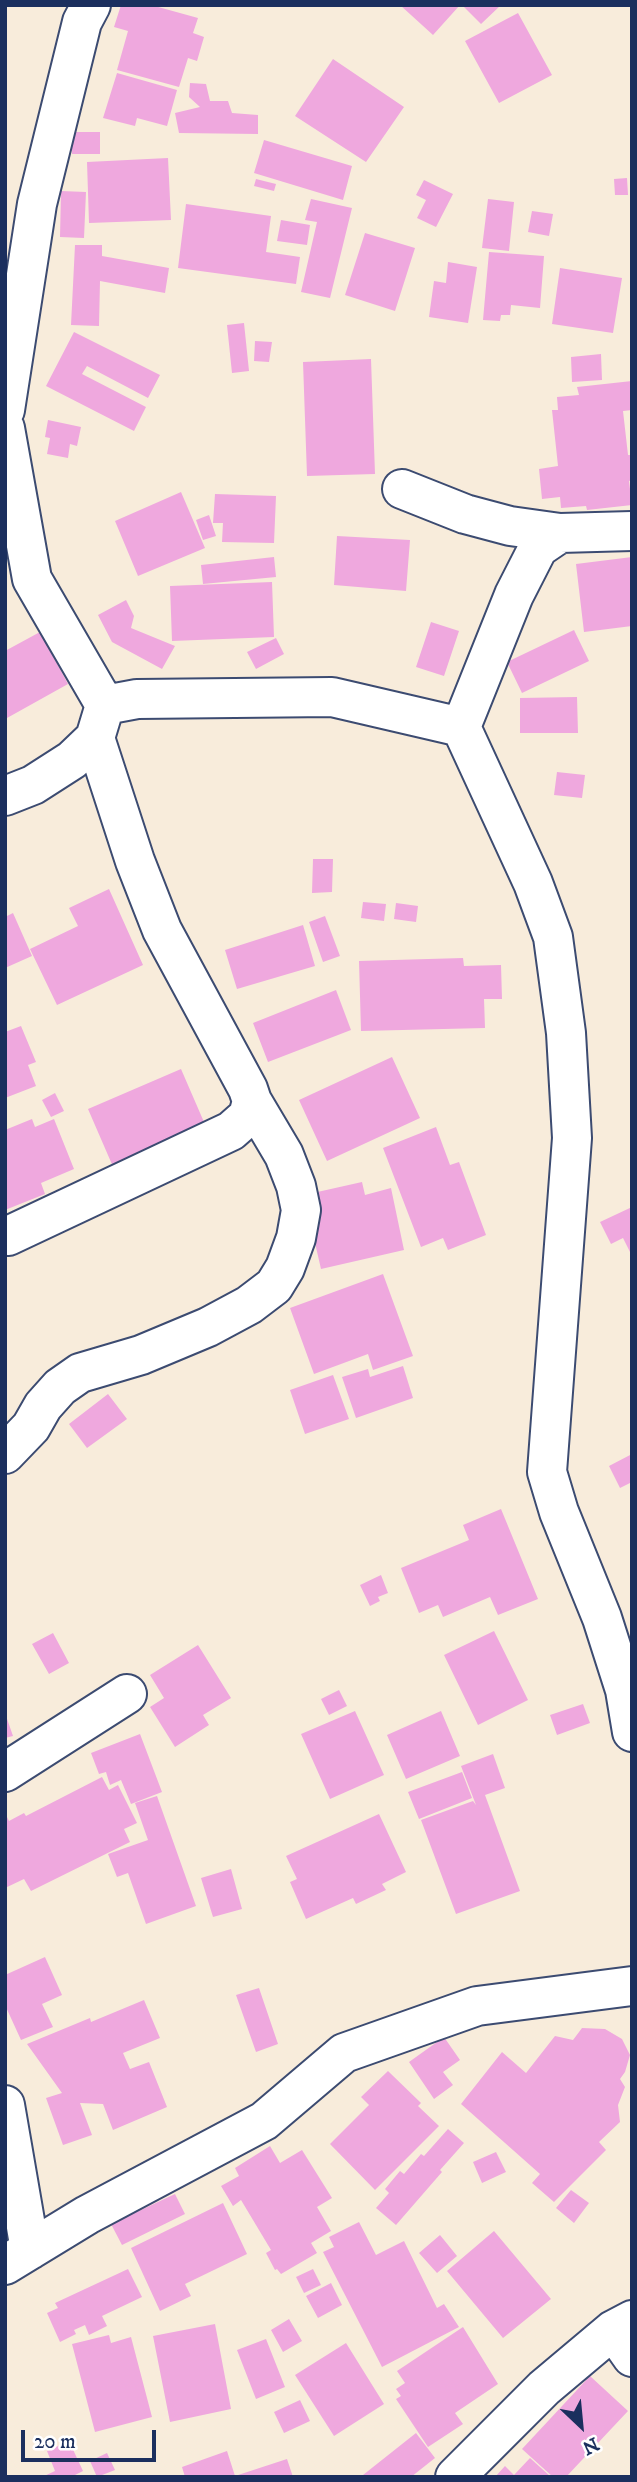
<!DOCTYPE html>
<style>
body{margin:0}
#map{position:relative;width:637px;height:2482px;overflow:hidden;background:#f8ecdb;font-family:"IM FELL DW Pica",serif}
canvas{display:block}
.frame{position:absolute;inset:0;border:7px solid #1b2f5e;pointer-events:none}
.north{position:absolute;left:546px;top:2391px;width:70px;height:70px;-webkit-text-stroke:5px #fff;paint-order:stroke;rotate:154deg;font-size:19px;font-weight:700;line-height:28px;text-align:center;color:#1b2f5e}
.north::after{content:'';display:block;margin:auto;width:24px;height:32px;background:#1b2f5e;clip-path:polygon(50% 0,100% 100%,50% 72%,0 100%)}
.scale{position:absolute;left:21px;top:2430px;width:135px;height:32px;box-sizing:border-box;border:4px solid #1b2f5e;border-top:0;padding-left:9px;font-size:21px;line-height:24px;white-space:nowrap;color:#1b2f5e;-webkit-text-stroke:5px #fff;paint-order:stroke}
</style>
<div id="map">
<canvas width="637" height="2482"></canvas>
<div class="frame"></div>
<div class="north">N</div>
<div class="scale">20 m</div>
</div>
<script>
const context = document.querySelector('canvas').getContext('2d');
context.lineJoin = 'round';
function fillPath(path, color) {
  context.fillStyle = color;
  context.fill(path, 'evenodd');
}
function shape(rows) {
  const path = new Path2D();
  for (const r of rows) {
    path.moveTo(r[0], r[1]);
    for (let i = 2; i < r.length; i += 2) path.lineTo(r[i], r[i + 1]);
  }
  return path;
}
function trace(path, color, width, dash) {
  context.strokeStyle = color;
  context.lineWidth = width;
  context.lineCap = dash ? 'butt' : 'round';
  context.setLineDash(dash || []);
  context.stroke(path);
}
fillPath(shape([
 [121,5,151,5,198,18,193,33,204,37,197,61,188,58,179,87,117,70,128,31,114,27],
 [400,5,460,5,433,35],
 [465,5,501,5,481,24,464,7],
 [518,13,552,75,499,103,465,41],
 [333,59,404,107,366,162,295,116],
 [117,73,177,90,167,126,137,118,135,126,103,118],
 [190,83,206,84,210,101,228,101,232,113,258,115,258,134,179,133,175,113,200,107,189,97],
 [72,132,100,132,100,154,72,154],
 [264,140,352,166,343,200,254,173],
 [168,158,171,220,89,223,87,162],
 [627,178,628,195,615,195,614,179],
 [256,179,276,184,274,191,254,186],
 [424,180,453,194,436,227,417,218,426,200,416,195],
 [61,191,86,192,84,238,60,237],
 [311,199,352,208,330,298,301,292,317,222,305,220],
 [488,199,514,202,509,251,482,248],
 [186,204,271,216,266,252,300,257,296,284,178,268],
 [532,211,553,214,549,236,528,232],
 [281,220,310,225,307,245,277,241],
 [365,233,415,248,395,311,345,295],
 [75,245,102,245,102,256,169,268,165,293,100,281,99,326,71,325],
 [489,252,544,256,540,308,511,305,510,315,501,315,500,321,483,320],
 [448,262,477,267,468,323,429,317,434,281,446,283],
 [560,268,622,278,613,333,552,324],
 [244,323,249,371,232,373,227,325],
 [74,332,160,375,148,398,87,366,82,374,146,407,134,431,46,386],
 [255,341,272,342,269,362,254,361],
 [601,354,602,380,572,382,571,357],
 [371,359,375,474,307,476,303,362],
 [632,381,632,410,623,411,628,455,632,455,632,480,629,481,632,505,587,510,586,506,561,508,560,497,542,499,539,469,558,466,552,410,558,410,557,397,579,395,577,387],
 [48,420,81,427,77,446,70,444,68,458,47,454,50,438,45,437],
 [181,492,205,548,138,576,115,521],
 [215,494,276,496,274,543,222,542,223,523,213,523],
 [209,515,216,536,203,540,196,520],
 [337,536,410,540,406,591,334,585],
 [274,557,276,577,203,584,201,565],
 [632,557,632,626,584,632,576,564],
 [272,582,274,637,172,641,170,586],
 [126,600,134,616,131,628,175,646,162,669,112,642,98,615],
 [431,622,459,631,444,676,416,667],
 [574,630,589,661,522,693,507,662],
 [40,632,68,684,7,718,5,651],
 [276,638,284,654,256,669,247,652],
 [577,697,578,733,520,733,520,698],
 [557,772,585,775,582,798,554,795],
 [313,859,333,859,332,892,312,893],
 [109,889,143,965,57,1005,30,949,78,926,69,908],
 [363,902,386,904,384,921,361,918],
 [396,903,418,906,416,922,394,919],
 [13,913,32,956,5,968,5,917],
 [325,916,340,956,323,962,309,922],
 [303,925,315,966,237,989,225,950],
 [463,958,464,966,501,965,502,999,484,999,485,1028,361,1031,359,961],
 [336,990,351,1030,268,1062,253,1023],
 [21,1026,36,1062,28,1065,36,1086,5,1098,5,1032],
 [392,1057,420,1118,327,1161,299,1100],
 [181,1069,207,1129,114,1169,88,1109],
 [55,1093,64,1111,51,1117,42,1100],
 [32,1119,35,1127,54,1119,74,1169,41,1183,45,1194,5,1210,5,1130],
 [436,1127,450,1165,459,1162,486,1235,448,1250,443,1238,421,1247,383,1148],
 [362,1182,365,1195,391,1188,404,1250,321,1269,304,1195],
 [632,1207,632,1256,623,1238,611,1244,600,1222],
 [383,1274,413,1356,373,1370,368,1354,314,1374,290,1308],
 [403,1366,413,1398,356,1418,342,1377,368,1369,370,1377],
 [333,1375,349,1419,305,1434,290,1390],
 [108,1394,127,1419,87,1448,69,1424],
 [632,1454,632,1482,620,1488,609,1466],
 [501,1509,538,1599,498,1615,490,1597,443,1617,438,1605,419,1613,401,1568,469,1540,463,1525],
 [381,1575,388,1593,378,1597,380,1601,370,1606,360,1585],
 [494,1631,528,1700,478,1725,444,1655],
 [53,1633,69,1663,49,1674,32,1644],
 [198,1645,231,1698,203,1715,209,1725,175,1747,150,1707,164,1698,150,1675],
 [339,1690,347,1706,329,1715,321,1699],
 [583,1704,590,1723,557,1735,550,1715],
 [355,1711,384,1775,330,1799,301,1734],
 [441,1711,460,1756,406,1779,387,1735],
 [5,1713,13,1736,5,1738],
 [140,1734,162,1792,131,1804,121,1780,110,1785,106,1772,99,1774,91,1753],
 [493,1754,505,1788,485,1795,520,1891,456,1914,421,1820,473,1801,476,1805,461,1766],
 [462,1772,472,1798,419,1819,408,1792],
 [102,1777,109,1790,118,1785,137,1823,124,1829,130,1842,31,1891,24,1879,5,1888,5,1813,9,1821,24,1813,26,1816],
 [157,1796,196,1906,146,1924,128,1873,117,1877,108,1854,148,1840,135,1803],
 [379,1814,406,1872,382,1884,386,1890,356,1904,353,1898,306,1919,290,1882,297,1879,286,1856],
 [231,1869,242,1909,213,1917,201,1878],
 [45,1957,62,1995,42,2004,53,2027,21,2040,5,2005,5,1975],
 [259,1988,278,2044,256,2052,236,1995],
 [144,2000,160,2038,123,2053,130,2069,149,2062,167,2107,113,2130,103,2104,80,2103,92,2135,63,2145,46,2098,62,2093,27,2044,90,2018,91,2022],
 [582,2028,605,2029,622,2039,630,2055,625,2072,620,2079,625,2087,618,2105,620,2122,599,2142,606,2150,554,2202,532,2183,540,2174,461,2104,502,2052,526,2073,555,2036,573,2040],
 [444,2037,460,2060,443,2072,453,2085,434,2099,409,2062],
 [388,2071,421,2103,418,2106,439,2126,375,2190,330,2144,369,2105,361,2097],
 [448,2129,464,2143,440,2170,442,2172,396,2225,376,2208,389,2193,385,2189,400,2171,404,2174,421,2154,424,2156],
 [270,2146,280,2163,302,2150,332,2198,317,2207,331,2231,311,2243,317,2253,281,2274,277,2269,275,2270,266,2253,271,2250,241,2200,233,2206,221,2186,239,2176,235,2168],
 [496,2152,506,2172,482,2183,473,2162],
 [571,2190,589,2203,574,2223,556,2208],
 [175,2194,185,2214,122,2245,111,2224],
 [223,2203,247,2254,185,2284,191,2296,160,2311,131,2248],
 [359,2222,376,2255,404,2241,437,2308,444,2304,459,2327,382,2367,323,2252,334,2247,329,2237],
 [494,2231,551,2299,503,2338,447,2271],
 [440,2235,457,2256,437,2273,419,2253],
 [128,2269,142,2297,102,2316,107,2326,89,2335,85,2325,74,2330,76,2334,60,2342,47,2313,58,2308,55,2303],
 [313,2269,321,2285,304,2293,296,2277],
 [331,2283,342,2305,318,2318,306,2296],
 [289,2319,302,2341,283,2352,271,2330],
 [215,2324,231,2409,170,2422,153,2336],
 [463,2327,498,2384,455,2413,463,2424,428,2447,396,2399,401,2396,396,2389,405,2383,397,2371],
 [109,2335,111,2343,131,2337,152,2417,95,2432,72,2344],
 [266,2339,285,2387,256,2399,237,2350],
 [346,2343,384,2404,334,2436,295,2375],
 [590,2376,628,2411,566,2477,553,2477,522,2449],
 [300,2400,310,2421,284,2433,274,2412],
 [416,2433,435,2458,411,2477,364,2477,363,2475],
 [69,2441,83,2471,75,2475,76,2477,42,2477,55,2471,47,2451],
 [227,2451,235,2476,287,2459,293,2477,185,2477,182,2467],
 [107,2453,115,2470,97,2477,90,2461],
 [530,2458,551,2477,495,2477,505,2466,514,2475]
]), '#efa8de');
const minor = shape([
 [5,410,37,204,82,22,91,5],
 [5,428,32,579,105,705,95,738,72,760,33,785,5,796],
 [402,489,465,514,510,526,560,533],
 [105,705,137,699,332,697,461,727,533,883,553,937,566,1033,572,1138,547,1472,559,1512,602,1618,625,1690,632,1732],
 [461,727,514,595,538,548,560,533,632,531],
 [8,1236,231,1131,248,1116,252,1101,248,1089,162,930,135,861,95,738],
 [5,1454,31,1427,43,1406,60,1387,80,1373,141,1355,208,1327,249,1305,274,1286,285,1268,296,1238,301,1210,296,1186,284,1155,252,1101],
 [5,1772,127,1694],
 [5,2105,30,2250],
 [5,2265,87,2215,264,2121,344,2053,477,2006,632,1986],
 [613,2330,632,2357],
 [455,2477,544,2388,613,2330,632,2320]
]);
trace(minor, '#3c4b71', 42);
trace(minor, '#fff', 38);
</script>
